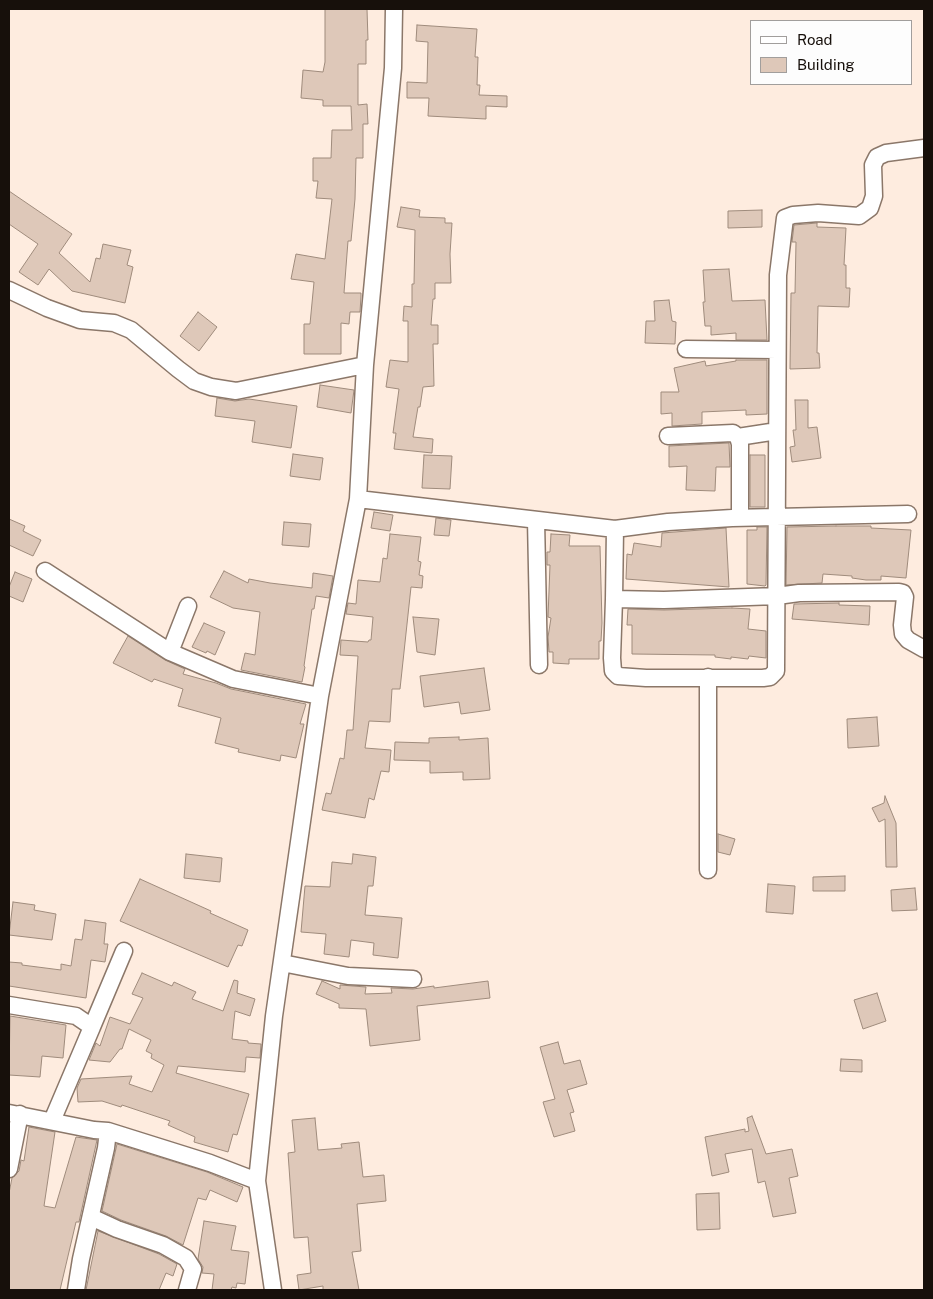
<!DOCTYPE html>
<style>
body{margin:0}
#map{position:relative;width:933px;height:1299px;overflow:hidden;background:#feecdf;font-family:"Public Sans",sans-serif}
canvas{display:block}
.frame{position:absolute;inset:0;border:10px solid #17100b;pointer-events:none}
.legend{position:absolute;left:750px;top:20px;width:162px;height:65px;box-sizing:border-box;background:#fdfdfd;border:1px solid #a19e9c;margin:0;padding:6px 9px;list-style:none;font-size:15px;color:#17100b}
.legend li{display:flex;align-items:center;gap:10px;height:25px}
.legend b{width:25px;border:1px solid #a19e9c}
</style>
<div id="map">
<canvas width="933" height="1299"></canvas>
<div class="frame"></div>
<ul class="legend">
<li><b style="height:6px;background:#fff"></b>Road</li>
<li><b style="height:14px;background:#dec8b9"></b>Building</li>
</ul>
</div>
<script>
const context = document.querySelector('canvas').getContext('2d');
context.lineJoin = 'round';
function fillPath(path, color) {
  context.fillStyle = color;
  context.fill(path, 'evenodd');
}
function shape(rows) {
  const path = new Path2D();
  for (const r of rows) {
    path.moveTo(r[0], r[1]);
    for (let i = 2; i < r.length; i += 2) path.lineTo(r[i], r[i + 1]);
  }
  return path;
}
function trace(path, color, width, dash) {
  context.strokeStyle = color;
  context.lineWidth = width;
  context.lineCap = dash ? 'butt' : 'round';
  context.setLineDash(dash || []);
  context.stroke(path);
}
const building = shape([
 [325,9,367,9,368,40,366,40,366,64,358,64,358,105,367,104,368,124,363,124,363,158,356,158,355,199,351,241,348,241,344,293,361,293,361,296,360,312,350,312,349,324,341,323,341,354,304,354,304,324,310,324,314,282,291,279,296,254,325,259,332,199,316,198,318,181,313,181,313,158,331,158,332,130,352,130,351,106,323,106,323,100,301,98,303,70,323,72,325,62,325,9],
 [417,25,477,29,475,57,478,57,477,85,480,85,479,95,507,96,507,107,486,106,486,119,428,116,429,98,407,98,407,82,427,83,428,42,416,41,417,25],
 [9,191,72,234,59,253,90,282,96,258,100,259,103,244,131,250,127,265,133,267,125,303,72,291,49,269,38,285,19,272,38,244,9,224,9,191],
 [401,207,420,210,419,217,445,218,445,223,452,223,450,254,451,283,435,283,435,299,433,299,431,325,438,325,438,344,433,344,434,386,423,387,420,407,418,407,413,437,433,439,432,453,394,449,396,433,393,433,399,389,386,387,390,360,408,362,408,321,403,321,404,306,412,307,412,284,414,284,415,230,397,227,401,207],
 [762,210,762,227,728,228,728,211,762,210],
 [817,223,817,227,846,228,844,265,846,265,846,288,850,288,849,307,818,306,817,353,819,353,820,368,790,369,791,293,795,293,796,242,792,242,794,225,817,223],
 [729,269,732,301,765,300,767,340,736,340,736,333,711,335,711,326,705,326,703,302,705,302,703,270,729,269],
 [669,300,672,321,676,322,675,344,645,343,646,321,655,321,654,301,669,300],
 [198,312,217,327,199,351,180,336,198,312],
 [736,360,767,360,767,414,746,415,746,410,702,412,702,424,672,426,672,413,661,414,661,392,679,392,674,368,705,361,706,366,736,361,736,360],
 [320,385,354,390,351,413,317,407,320,385],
 [217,398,235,401,249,399,297,406,291,448,252,442,255,421,215,416,217,398],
 [795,400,808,400,808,428,817,427,821,458,792,462,790,447,795,446,793,430,796,430,795,400],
 [729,443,730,467,716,467,715,491,686,490,687,466,669,467,669,446,729,443],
 [293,454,323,458,320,480,290,476,293,454],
 [424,455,452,456,450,489,422,488,424,455],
 [750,455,765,455,765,507,750,507,750,455],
 [374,512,393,515,390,531,371,528,374,512],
 [436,518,451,520,449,536,434,535,436,518],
 [9,519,25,526,23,531,41,540,33,556,9,545,9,519],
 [284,522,311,524,309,547,282,545,284,522],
 [836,526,871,526,871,528,911,530,906,578,881,576,881,580,866,580,852,578,852,576,823,574,822,583,786,585,787,527,836,526],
 [757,527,767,527,766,585,765,586,747,584,747,530,757,530,757,527],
 [726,528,729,587,626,579,627,554,632,555,634,543,661,547,662,533,726,528],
 [390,534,421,537,418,561,421,562,419,575,423,576,422,588,411,587,400,689,392,689,390,722,369,721,365,748,391,750,389,772,381,771,374,800,369,798,365,818,322,810,326,793,331,794,340,758,344,759,347,730,353,730,358,656,340,655,341,640,368,642,369,640,371,640,373,617,346,614,348,603,356,604,358,580,380,582,383,558,387,559,390,534],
 [551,534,570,535,569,546,600,546,602,623,601,641,599,641,599,659,569,659,569,664,553,663,553,652,549,652,548,637,551,618,548,617,550,565,547,565,547,552,550,552,551,534],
 [224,571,248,583,249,579,270,583,312,588,313,573,333,576,329,598,316,596,314,609,312,609,304,666,305,667,302,682,241,670,245,653,255,655,260,612,233,608,210,597,224,571],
 [15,572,32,579,23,602,9,596,9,587,15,572],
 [839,603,839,605,870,606,869,625,792,619,794,604,839,603],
 [732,608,750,609,748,629,766,631,766,658,749,656,748,659,731,657,731,659,715,657,715,655,632,654,632,625,627,625,628,609,664,610,732,608],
 [413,617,439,619,435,655,417,652,413,617],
 [204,623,225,632,215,655,207,651,206,653,192,647,204,623],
 [128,636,165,660,185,669,183,674,216,683,231,689,306,704,300,724,304,724,296,758,281,755,280,761,238,752,239,749,215,743,221,718,178,706,183,689,154,679,152,682,113,663,128,636],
 [484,668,490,710,461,714,459,702,424,707,420,676,484,668],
 [877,717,879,746,848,748,847,719,877,717],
 [459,737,459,740,488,738,490,779,463,780,463,772,430,773,430,761,394,760,395,742,429,743,429,738,459,737],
 [885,796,896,823,897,867,886,867,885,819,879,822,872,808,884,803,885,796],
 [718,834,735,839,730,855,718,852,718,834],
 [186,854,222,858,220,882,184,878,186,854],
 [353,854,376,857,373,886,368,886,365,915,402,918,398,958,373,955,374,943,351,940,349,957,324,954,326,934,301,932,305,886,330,887,332,862,352,864,353,854],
 [845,876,845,891,813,891,813,877,845,876],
 [140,879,211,911,210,913,248,930,242,946,238,945,228,967,120,921,140,879],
 [768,884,795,886,793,914,766,912,768,884],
 [915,888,917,910,892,911,891,890,915,888],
 [13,902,35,905,34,910,56,914,52,940,9,935,13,902],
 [85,920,106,923,104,944,108,944,105,962,91,960,86,998,9,986,9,962,22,963,22,965,61,970,61,964,71,966,75,939,82,940,85,920],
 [142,973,172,986,174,982,196,992,192,999,223,1011,234,980,238,981,237,993,255,999,250,1016,235,1011,232,1039,248,1041,248,1043,261,1044,260,1058,246,1057,245,1072,178,1066,176,1073,249,1094,237,1135,233,1134,228,1152,194,1142,195,1137,168,1125,170,1121,122,1105,121,1107,102,1101,78,1102,77,1088,81,1079,132,1076,129,1084,152,1092,164,1065,151,1058,152,1054,146,1051,151,1040,129,1029,122,1049,120,1049,110,1062,89,1060,96,1043,100,1046,110,1017,130,1024,143,998,132,994,142,973],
 [322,981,340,989,340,985,366,987,365,994,392,993,391,988,413,989,434,986,434,988,488,981,490,998,417,1006,420,1040,370,1046,366,1009,339,1008,339,1004,316,994,322,981],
 [877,993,886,1021,863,1029,854,1000,877,993],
 [10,1016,66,1025,63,1058,42,1056,40,1077,9,1075,10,1016],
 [558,1042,564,1064,580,1060,587,1084,567,1090,574,1112,570,1113,575,1131,554,1137,543,1102,555,1099,540,1047,558,1042],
 [841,1059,862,1060,862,1072,840,1071,841,1059],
 [752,1116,766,1154,792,1149,798,1176,789,1178,796,1213,773,1217,765,1181,758,1183,752,1149,725,1154,729,1172,712,1176,705,1137,745,1129,745,1132,749,1131,747,1118,752,1116],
 [315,1118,318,1150,342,1148,341,1144,359,1142,363,1177,384,1175,386,1201,357,1204,361,1251,352,1252,359,1290,323,1290,323,1286,299,1290,297,1275,311,1273,308,1237,294,1238,288,1153,295,1152,292,1120,315,1118],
 [29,1127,55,1132,44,1206,55,1208,76,1137,97,1140,79,1222,76,1222,60,1290,9,1290,9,1193,12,1178,19,1171,21,1160,24,1161,29,1127],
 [117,1144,207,1172,243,1187,237,1202,210,1190,206,1200,198,1198,183,1245,166,1236,121,1220,102,1211,117,1144],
 [719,1193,720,1229,697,1230,696,1194,719,1193],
 [204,1221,236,1226,231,1250,249,1252,245,1284,237,1283,236,1288,232,1287,231,1290,212,1290,214,1274,202,1273,203,1267,198,1259,204,1221],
 [98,1231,159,1254,177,1264,173,1276,166,1273,159,1290,86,1290,98,1231]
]);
fillPath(building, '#dec8b9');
trace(building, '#9f8b7c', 1);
const minor = shape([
 [9,290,47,308,80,320,114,323,131,330,178,369,194,381,211,387,236,391,365,365],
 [686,349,777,350],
 [668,436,733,433,738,437,740,444,740,517],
 [738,437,777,431],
 [358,499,615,529,668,522,732,518,908,514],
 [536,520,539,665],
 [615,529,614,599,664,600,777,596,799,593,899,592,903,593,905,597,902,625,903,634,908,640,924,649],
 [45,571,170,652,233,679,320,696],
 [614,599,612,658,613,671,618,676,646,678,763,678,770,677,776,671,778,275,785,218,793,215,818,213,859,216,870,208,874,196,873,165,877,157,886,153,924,148],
 [170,652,188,606],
 [708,870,708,677],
 [282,963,348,976,413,979],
 [9,1005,76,1016,92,1027,52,1121],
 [92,1027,124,951],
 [9,1113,94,1130,108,1131,210,1163,257,1181],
 [9,1169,20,1114],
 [91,1217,117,1229,163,1245,186,1258,193,1269,187,1290],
 [76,1290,81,1259,106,1148,108,1131],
 [273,1290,257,1181,274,1016,320,696,358,499,365,365,393,68,394,9]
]);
trace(minor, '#8b7769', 19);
trace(minor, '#fff', 16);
</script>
